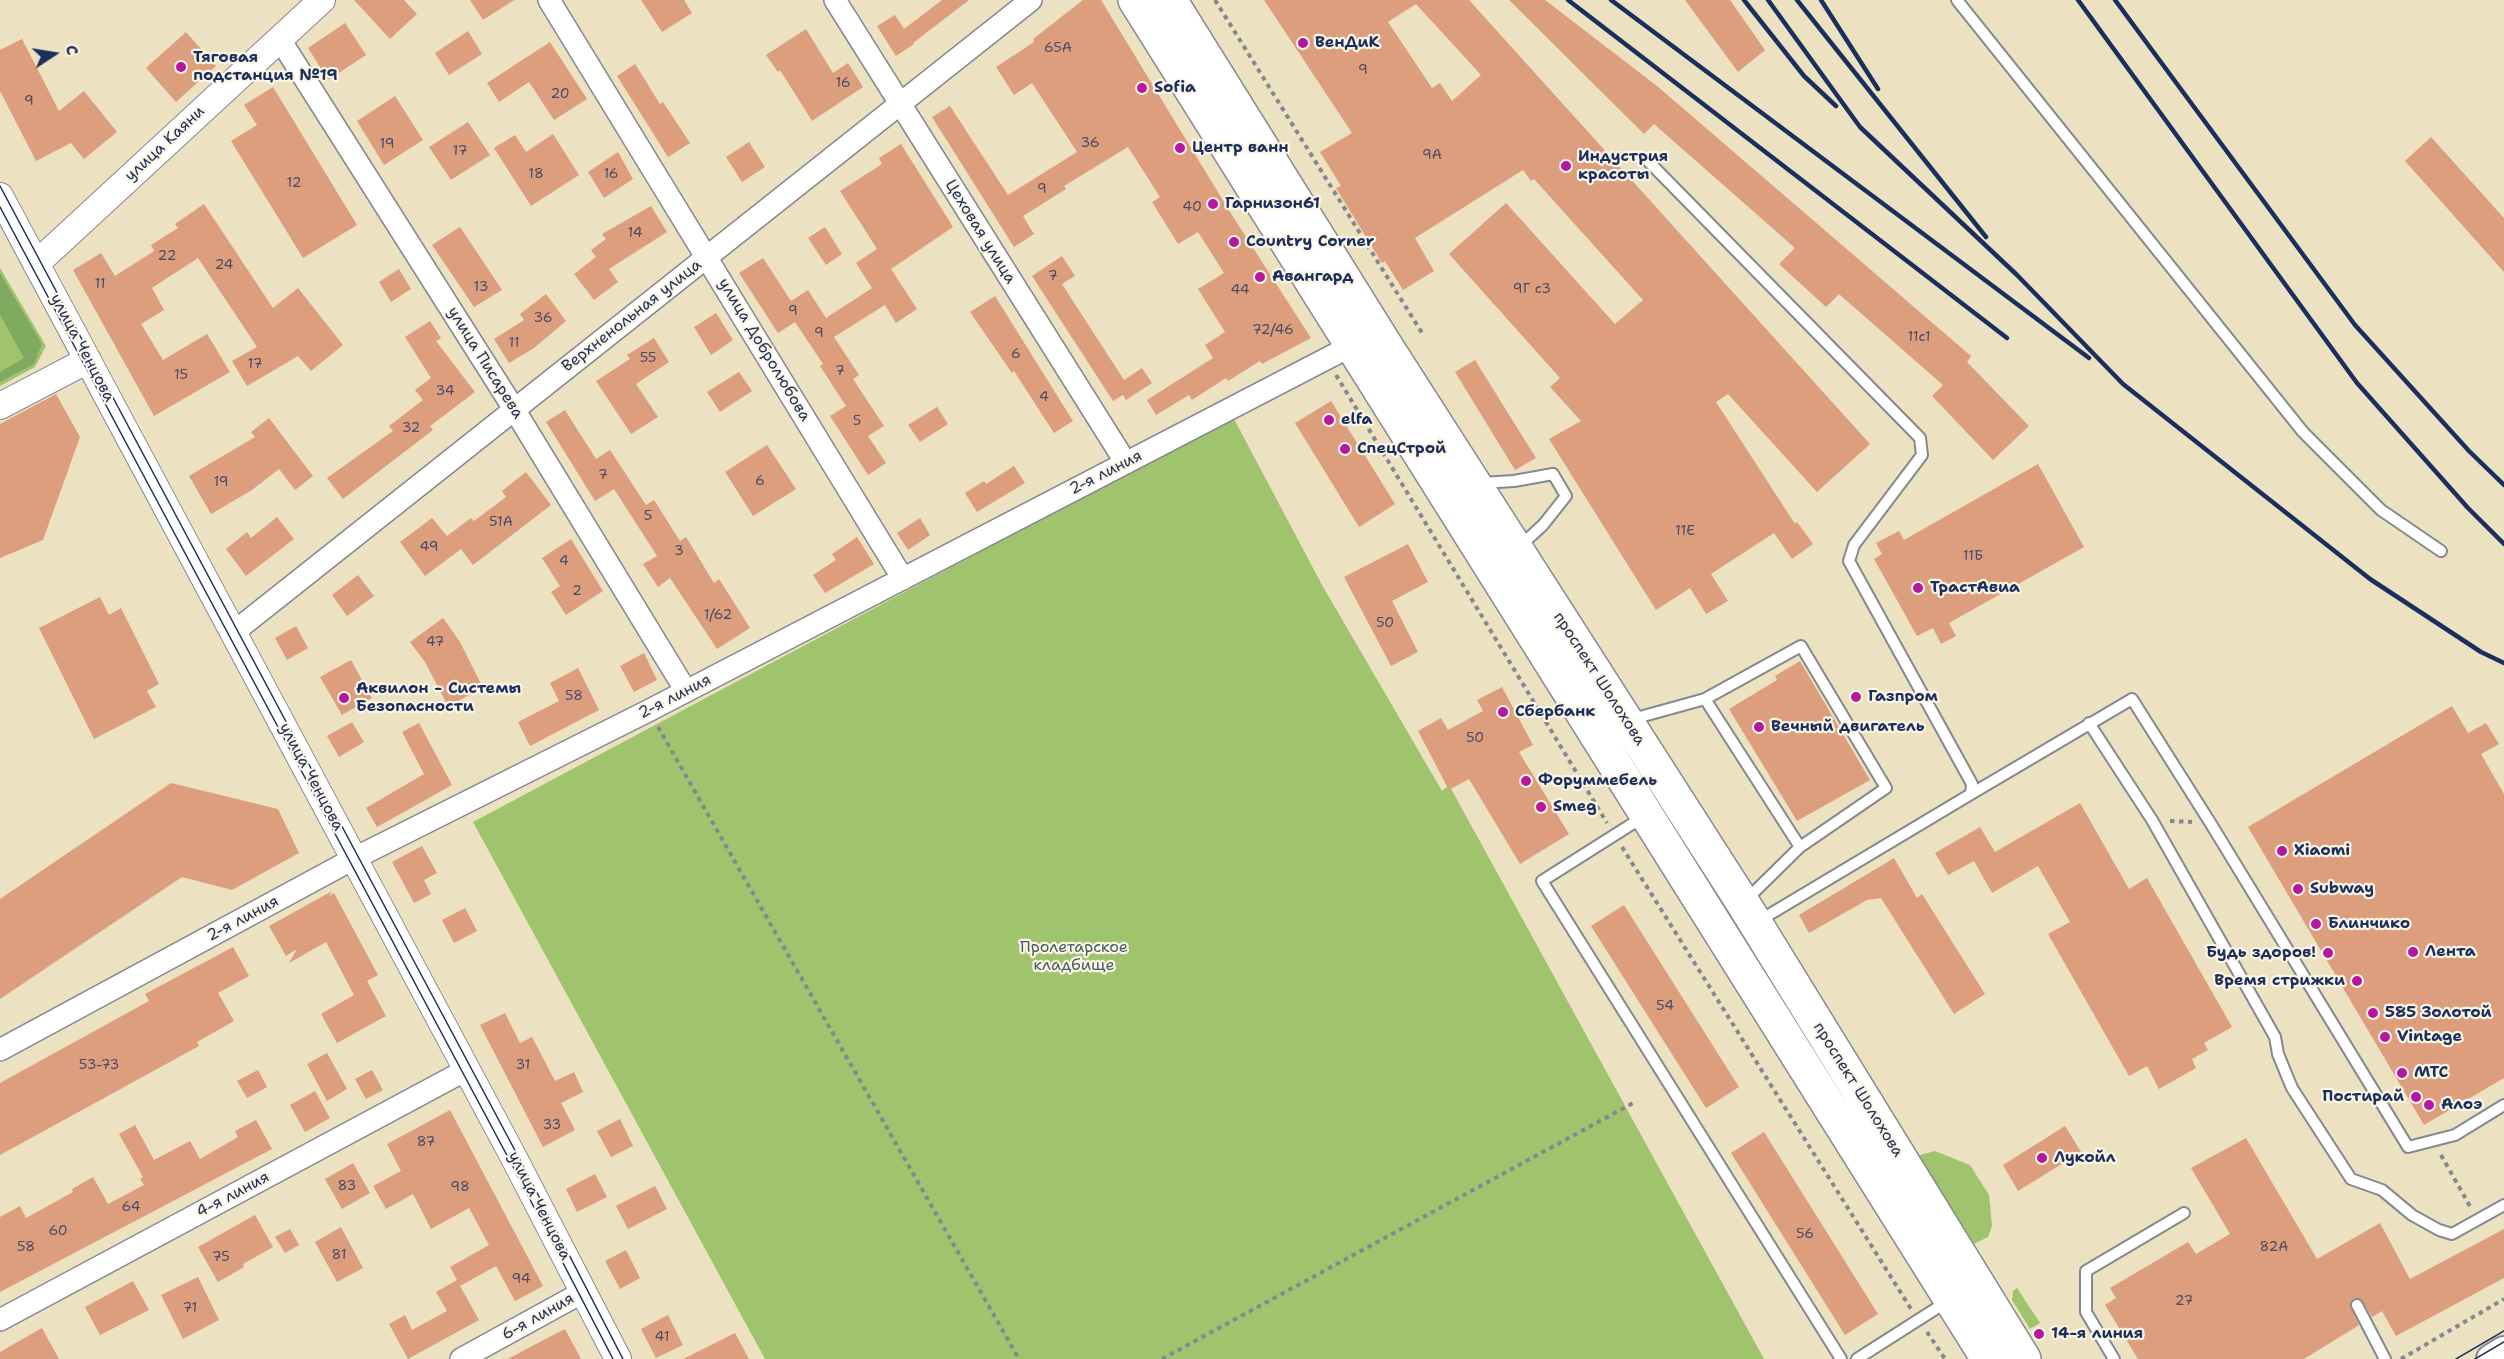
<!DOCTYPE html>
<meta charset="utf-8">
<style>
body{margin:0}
#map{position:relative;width:2504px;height:1359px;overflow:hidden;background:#ece2c1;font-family:"Shantell Sans",sans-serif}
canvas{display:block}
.north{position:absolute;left:24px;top:24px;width:60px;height:60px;-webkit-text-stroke:4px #fcf5e5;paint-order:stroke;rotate:78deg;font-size:16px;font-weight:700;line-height:24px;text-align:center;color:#1b2f5e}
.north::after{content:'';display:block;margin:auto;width:21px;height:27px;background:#1b2f5e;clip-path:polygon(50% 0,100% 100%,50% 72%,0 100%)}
</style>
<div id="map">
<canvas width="2504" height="1359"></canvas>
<div class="north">С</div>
</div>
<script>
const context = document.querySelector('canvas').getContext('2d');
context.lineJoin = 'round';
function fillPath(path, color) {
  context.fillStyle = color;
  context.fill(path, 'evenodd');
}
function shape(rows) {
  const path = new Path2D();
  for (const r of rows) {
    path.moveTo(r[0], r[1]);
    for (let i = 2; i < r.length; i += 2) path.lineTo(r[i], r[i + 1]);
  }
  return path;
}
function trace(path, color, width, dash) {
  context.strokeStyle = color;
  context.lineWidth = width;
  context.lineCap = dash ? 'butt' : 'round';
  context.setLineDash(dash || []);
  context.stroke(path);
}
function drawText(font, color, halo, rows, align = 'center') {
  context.font = font + ' "Shantell Sans",sans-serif';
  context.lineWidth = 4.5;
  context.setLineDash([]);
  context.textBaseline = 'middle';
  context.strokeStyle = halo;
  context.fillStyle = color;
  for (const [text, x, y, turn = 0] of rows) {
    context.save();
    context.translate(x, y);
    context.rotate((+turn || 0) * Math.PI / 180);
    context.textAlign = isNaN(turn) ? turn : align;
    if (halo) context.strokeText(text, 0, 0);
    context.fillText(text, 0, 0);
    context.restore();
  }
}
fillPath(shape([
 [0,268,46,346,35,367,0,386],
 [1233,417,1322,585,1442,791,1449,785,1764,1359,765,1359,473,822],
 [1935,1151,1970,1165,1989,1195,1992,1226,1988,1237,1974,1244,1962,1241,1918,1168,1920,1155],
 [2017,1288,2040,1323,2030,1329,2012,1300,2013,1291]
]), '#a0c46d');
fillPath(shape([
 [0,273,42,344,34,364,0,382,0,372,24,358,0,315]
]), '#80aa60');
fillPath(shape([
 [354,0,404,0,417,14,390,39],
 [470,0,514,0,483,20],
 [641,0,684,0,692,13,662,32],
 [942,0,969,0,913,43,914,44,896,56,877,26,895,15,904,29],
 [1083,0,1101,0,1230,212,1311,338,1262,364,1260,361,1228,381,1226,378,1192,400,1189,395,1156,415,1147,400,1213,358,1205,345,1225,332,1198,289,1224,273,1198,232,1178,244,1152,202,1160,197,1128,147,1064,186,1066,189,1023,216,1034,234,1014,247,932,117,950,106,1008,195,1077,152,1032,83,1014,95,996,67,1034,42,1033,39],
 [1264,0,1469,0,1870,444,1817,492,1728,394,1716,402,1795,524,1797,522,1813,544,1792,559,1774,533,1711,574,1728,601,1706,614,1690,588,1656,610,1549,439,1581,421,1550,387,1560,378,1449,254,1506,203,1615,324,1643,300,1534,179,1531,181,1523,170,1415,238,1434,271,1403,290,1385,261,1382,263,1336,188,1341,186,1320,152,1352,133],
 [1416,4,1481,75,1452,101,1440,83,1432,88,1388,22],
 [1509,0,1545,0,1657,86,1971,356,1967,362,2029,426,1993,460,1932,396,1943,385,1839,294,1826,307,1779,264,1795,248,1654,124,1644,134],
 [1685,0,1730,0,1765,50,1738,72],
 [345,23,366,55,328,80,308,48],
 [806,29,833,73,848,63,863,87,812,121,780,70,778,72,766,55],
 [468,31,482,54,449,75,435,53],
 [186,32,216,66,176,102,146,68],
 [22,39,59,111,84,91,117,132,84,159,71,143,36,161,0,91,0,50],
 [550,42,587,99,554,120,529,82,499,102,487,83],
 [635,64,660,104,663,102,690,143,668,157,617,76],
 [273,87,357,225,303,258,231,141,257,125,244,105],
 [395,96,423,140,384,165,357,121],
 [468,122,490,155,451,180,429,147],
 [553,134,579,175,531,206,494,148,515,135,526,152],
 [2431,137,2504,218,2504,272,2405,161],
 [749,142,765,167,742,182,726,157],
 [901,144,953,227,891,269,917,309,896,323,885,305,834,337,859,375,853,379,884,426,868,436,886,463,868,475,830,416,846,406,820,366,823,364,795,322,778,333,739,273,763,258,791,301,808,290,826,318,872,288,856,263,877,249,840,191,882,164,879,158],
 [618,152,633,179,604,198,588,172],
 [204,204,273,308,298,288,343,345,311,371,298,356,247,386,232,361,257,347,198,258,152,288,164,310,141,324,163,360,207,334,230,372,154,416,73,270,101,253,115,276,154,251,151,245,178,228,175,224],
 [651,206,667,232,609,269,618,282,594,300,574,274,596,257,591,250,606,239,602,234],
 [460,227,502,290,474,307,432,245],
 [825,227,842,254,826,265,808,238],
 [1062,256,1075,276,1062,284,1124,380,1142,368,1152,383,1126,400,1123,395,1113,401,1032,276],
 [399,269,411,289,391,302,379,282],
 [546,294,566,321,534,348,509,363,494,339,524,320,520,314],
 [995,296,1073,421,1054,433,1014,371,1012,373,970,312],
 [716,313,733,340,711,355,694,327],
 [430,321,441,338,436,341,475,392,430,426,433,430,343,499,327,478,393,431,389,426,423,400,415,390,431,378,405,337],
 [654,338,669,362,636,384,658,417,631,434,596,381,630,359,627,355],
 [1475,360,1536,458,1515,470,1455,372],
 [739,372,752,391,720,412,707,392],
 [56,394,80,437,43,540,0,558,0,424],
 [1331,401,1395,504,1359,527,1295,423],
 [937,407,948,424,920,442,908,425],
 [565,410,596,459,610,450,646,505,654,500,680,541,686,537,714,583,719,579,750,628,717,649,670,578,658,587,643,564,657,556,614,489,595,501,546,422],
 [269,418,313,476,295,490,279,469,252,490,211,514,189,476,255,437,251,432],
 [767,445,796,489,753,516,725,472],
 [2038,464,2084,547,1949,623,1956,636,1941,644,1933,628,1917,636,1874,559,1882,554,1876,543,1899,531,1904,540],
 [1014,466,1025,483,977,512,965,493,984,481,986,484],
 [526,472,551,505,473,565,461,549,425,576,400,542,432,518,447,536,471,518,474,521,506,497,502,491],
 [277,517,294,539,246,576,226,549,247,532,251,538],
 [920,518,930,535,908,550,897,533],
 [857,537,874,564,825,593,813,575,836,560,832,554],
 [571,539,603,591,566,615,551,592,560,586,542,558],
 [1408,544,1428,582,1392,601,1418,652,1391,666,1344,577],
 [358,575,374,596,347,616,332,595],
 [100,597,109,615,121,608,159,684,147,691,156,707,94,739,39,628],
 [443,618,460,642,483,688,448,706,425,662,410,642],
 [296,626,308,648,287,660,275,638],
 [644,653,657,680,634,692,620,666],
 [351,660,372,698,342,715,320,677],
 [1800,661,1870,780,1797,821,1729,709,1777,680,1775,676],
 [578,668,599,710,530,746,518,722,559,701,550,683],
 [1502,687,1533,745,1519,752,1569,834,1520,864,1469,779,1449,790,1418,731,1441,718,1448,730,1483,711,1477,700],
 [2452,706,2468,733,2486,723,2499,744,2481,754,2504,794,2504,1078,2424,1125,2248,827],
 [352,722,364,742,339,757,327,736],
 [419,723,452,785,377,827,366,808,424,774,402,732],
 [171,783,278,809,299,853,232,890,182,877,0,999,0,899],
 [2080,803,2129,889,2147,878,2232,1027,2204,1043,2208,1050,2192,1059,2196,1068,2159,1089,2147,1066,2129,1076,2048,934,2070,922,2038,866,1992,893,1974,861,1948,875,1935,853,1980,827,1995,852],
 [422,846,437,873,424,880,431,894,414,903,392,862],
 [1894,858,1917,898,1922,894,1985,994,1954,1014,1881,898,1867,900,1809,933,1799,915],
 [332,891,329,896,334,893,378,975,367,981,386,1016,337,1043,321,1014,354,995,326,942,289,963,297,949,286,956,269,926],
 [1624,905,1739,1087,1706,1108,1591,926],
 [465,908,477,931,454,943,442,920],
 [233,947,249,976,218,993,234,1021,197,1042,199,1046,0,1155,0,1083,149,1001,145,994],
 [505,1013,520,1043,532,1037,555,1081,574,1072,583,1092,561,1103,575,1130,543,1147,480,1025],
 [327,1053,347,1089,327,1101,307,1064],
 [258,1070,267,1087,247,1098,237,1081],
 [372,1070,383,1090,366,1099,355,1079],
 [315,1091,330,1118,305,1132,290,1105],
 [450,1110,543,1286,515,1301,496,1266,460,1286,479,1320,408,1359,389,1324,405,1315,412,1330,447,1311,436,1292,457,1280,450,1267,489,1245,469,1208,431,1229,413,1194,386,1209,373,1186,401,1171,387,1144],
 [620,1119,633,1146,611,1157,597,1131],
 [256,1120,272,1149,0,1292,0,1217,20,1206,26,1218,73,1192,72,1189,93,1177,108,1204,144,1185,140,1179,143,1177,119,1134,135,1125,154,1160,190,1141,200,1159,238,1137,235,1131],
 [2065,1126,2081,1152,2018,1191,2003,1165],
 [1764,1132,1878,1314,1845,1335,1731,1153],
 [2246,1138,2317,1259,2380,1223,2410,1279,2504,1229,2504,1278,2396,1336,2382,1311,2372,1317,2361,1299,2354,1298,2350,1305,2359,1325,2304,1359,2138,1359,2105,1305,2116,1298,2110,1288,2188,1242,2196,1254,2230,1234,2191,1168],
 [353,1163,370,1193,342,1209,325,1179],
 [595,1174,607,1197,577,1212,566,1189],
 [655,1186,667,1209,628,1229,616,1206],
 [255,1215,273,1247,243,1264,244,1267,218,1282,198,1247],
 [341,1227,363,1268,337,1282,315,1242],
 [290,1229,299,1245,285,1253,275,1237],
 [626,1250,640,1278,620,1289,605,1261],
 [198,1277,219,1320,183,1339,161,1295],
 [133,1281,149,1310,100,1335,85,1307],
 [668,1315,683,1345,656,1358,641,1329],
 [42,1328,59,1359,0,1359,0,1352],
 [565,1329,581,1359,508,1359,534,1345],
 [735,1333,749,1359,683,1359]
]), '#dc9e7d');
const service = shape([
 [1957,0,2303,432,2381,510,2441,551],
 [1649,162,1920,438,1922,455,1854,545,1849,561,1972,784,1971,794,1757,922],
 [1481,483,1514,481,1553,474,1566,496,1543,525,1519,547],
 [1705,699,1801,646,1886,788,1800,847],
 [1629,720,1705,699,1800,847,1745,901],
 [2089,723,2152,820,2275,1037,2278,1054,2292,1088,2351,1179,2382,1190,2412,1215,2439,1230,2452,1234,2504,1205],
 [1971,794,2132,699,2211,824,2408,1147,2455,1135,2504,1105],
 [1643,817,1542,881,1841,1359],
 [2357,1305,2385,1359],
 [1857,1359,1948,1301],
 [2114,1359,2086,1312,2086,1271,2184,1213]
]);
const minor = shape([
 [549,0,903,579],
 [835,0,1126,463],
 [279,38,514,409,686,691],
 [234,632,1031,0],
 [0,1050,355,858,648,711,1351,346],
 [0,1320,466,1070],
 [461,1359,583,1292]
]);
const tertiary = shape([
 [0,196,514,1158,618,1359],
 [36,264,322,0],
 [0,406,88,360]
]);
const secondary = shape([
 [2491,1359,2504,1351]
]);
const primary = shape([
 [1135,0,1988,1359],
 [1170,0,1388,349,1743,903,2024,1359]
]);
trace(service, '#848890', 14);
trace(minor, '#848890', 24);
trace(tertiary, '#848890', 28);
trace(secondary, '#848890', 32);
trace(primary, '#848890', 36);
trace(shape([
 [1215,0,1422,333],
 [1336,375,1607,823],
 [658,727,1019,1359],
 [2170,821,2192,822],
 [1622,847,1911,1309],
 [2441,1155,2471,1208],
 [1927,1332,1945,1359],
 [1162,1359,1635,1102],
 [2401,1359,2504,1299]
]), '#848890', 4, [4.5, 4.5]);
trace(service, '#fff', 10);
trace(minor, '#fff', 21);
trace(tertiary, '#fff', 26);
trace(secondary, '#fff', 28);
trace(primary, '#fff', 33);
trace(shape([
 [0,186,518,1156,623,1359],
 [0,207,510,1161,613,1359],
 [2456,1359,2504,1331],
 [2475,1359,2504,1342]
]), '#1b2f5e', 1.5);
trace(shape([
 [1568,0,2007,338],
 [1611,0,2089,358],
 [1744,0,1804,76,1836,106],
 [1768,0,1860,127,2017,275,2123,384,2370,579,2481,652,2504,663],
 [1797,0,1986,237],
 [1821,0,1878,89],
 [2078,0,2357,383,2468,508,2504,544],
 [2115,0,2355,325,2469,451,2504,485]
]), '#1b2f5e', 4.5);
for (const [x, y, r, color] of [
 [1303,43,6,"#b5179e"],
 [181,67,6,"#b5179e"],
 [1142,88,6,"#b5179e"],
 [1180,148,6,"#b5179e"],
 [1566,166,6,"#b5179e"],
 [1213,204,6,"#b5179e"],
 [1234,242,6,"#b5179e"],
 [1260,277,6,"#b5179e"],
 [1329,420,6,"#b5179e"],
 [1345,449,6,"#b5179e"],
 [1918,588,6,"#b5179e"],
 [1856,697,6,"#b5179e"],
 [344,698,6,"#b5179e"],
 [1503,712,6,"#b5179e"],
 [1759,727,6,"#b5179e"],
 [1526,781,6,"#b5179e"],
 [1541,807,6,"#b5179e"],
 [2282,851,6,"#b5179e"],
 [2298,889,6,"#b5179e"],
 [2316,924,6,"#b5179e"],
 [2413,952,6,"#b5179e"],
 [2328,953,6,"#b5179e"],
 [2357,981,6,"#b5179e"],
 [2373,1013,6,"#b5179e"],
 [2385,1037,6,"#b5179e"],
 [2402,1073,6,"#b5179e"],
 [2416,1097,6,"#b5179e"],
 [2429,1105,6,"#b5179e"],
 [2042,1158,6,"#b5179e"],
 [2039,1334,6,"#b5179e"]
]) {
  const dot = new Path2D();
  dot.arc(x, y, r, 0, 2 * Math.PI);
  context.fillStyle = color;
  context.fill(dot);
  trace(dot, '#fcf5e5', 2);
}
drawText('14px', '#4b4b66', null, [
 ["65А",1058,48],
 ["9",1363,70],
 ["16",843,83],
 ["20",560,94],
 ["9",29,101],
 ["36",1090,143],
 ["19",387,144],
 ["17",460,151],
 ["9А",1432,155],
 ["18",536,174],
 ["16",611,174],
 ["12",294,183],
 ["9",1042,189],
 ["40",1192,207],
 ["14",635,233],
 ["22",167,256],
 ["24",224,265],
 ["7",1053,276],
 ["11",100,284],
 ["13",481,287],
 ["9Г с3",1532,289],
 ["44",1240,290],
 ["9",793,311],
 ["36",543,318],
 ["72/46",1273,330],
 ["9",819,333],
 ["11с1",1919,337],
 ["11",514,343],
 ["6",1016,354],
 ["55",648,358],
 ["17",255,364],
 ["7",840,371],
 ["15",181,375],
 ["34",445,391],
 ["4",1044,397],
 ["5",857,421],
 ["32",411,428],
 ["7",603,475],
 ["6",760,481],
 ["19",221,482],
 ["5",648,516],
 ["51А",501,522],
 ["11Е",1685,531],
 ["49",429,547],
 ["3",679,551],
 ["11Б",1973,556],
 ["4",564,561],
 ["2",577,591],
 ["1/62",718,615],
 ["50",1385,623],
 ["47",435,642],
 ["58",574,696],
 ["50",1475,738],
 ["54",1665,1006],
 ["53-73",99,1065],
 ["31",523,1065],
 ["33",552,1125],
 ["87",426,1142],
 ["83",347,1186],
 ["98",460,1187],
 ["64",131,1207],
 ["60",58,1231],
 ["56",1805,1234],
 ["58",26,1247],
 ["82А",2274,1247],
 ["81",339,1255],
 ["75",221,1257],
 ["94",521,1279],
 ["27",2184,1301],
 ["71",190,1308],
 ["41",662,1337]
]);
drawText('bold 16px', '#1b2f5e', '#fcf5e5', [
 ["ВенДиК",1315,43],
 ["Тяговая",193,58],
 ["подстанция №19",193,76],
 ["Sofia",1154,88],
 ["Центр ванн",1192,148],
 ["Индустрия",1578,157],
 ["красоты",1578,175],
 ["Гарнизон61",1225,204],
 ["Country Corner",1246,242],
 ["Авангард",1272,277],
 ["elfa",1341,420],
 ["СпецСтрой",1357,449],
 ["ТрастАвиа",1930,588],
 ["Аквилон - Системы",356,689],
 ["Безопасности",356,707],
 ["Газпром",1868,697],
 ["Сбербанк",1515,712],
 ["Вечный двигатель",1771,727],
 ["Форуммебель",1538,781],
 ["Smeg",1553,807],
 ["Xiaomi",2294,851],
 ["Subway",2310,889],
 ["Блинчико",2328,924],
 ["Лента",2425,952],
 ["Будь здоров!",2316,953,"right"],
 ["Время стрижки",2345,981,"right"],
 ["585 Золотой",2385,1013],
 ["Vintage",2397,1037],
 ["МТС",2414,1073],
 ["Постирай",2404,1097,"right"],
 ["Алоэ",2441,1105],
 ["Лукойл",2054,1158],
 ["14-я линия",2051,1334]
], 'left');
drawText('16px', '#1b2f5e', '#fcf5e5', [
 ["улица Каяни",165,144,-43],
 ["Цеховая улица",980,232,58],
 ["Верхненольная улица",632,316,-38],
 ["улица Ченцова",82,348,62],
 ["улица Добролюбова",764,350,59],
 ["улица Писарева",485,363,58],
 ["2-я линия",1106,473,-27],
 ["проспект Шолохова",1599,679,57],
 ["2-я линия",675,697,-27],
 ["улица Ченцова",311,777,62],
 ["2-я линия",243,919,-28],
 ["проспект Шолохова",1858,1090,58],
 ["4-я линия",233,1195,-28],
 ["улица Ченцова",539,1206,63],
 ["6-я линия",538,1317,-29]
]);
drawText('16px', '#435c62', '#fcf5e5', [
 ["Пролетарское",1074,948],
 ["кладбище",1074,966]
]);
</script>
